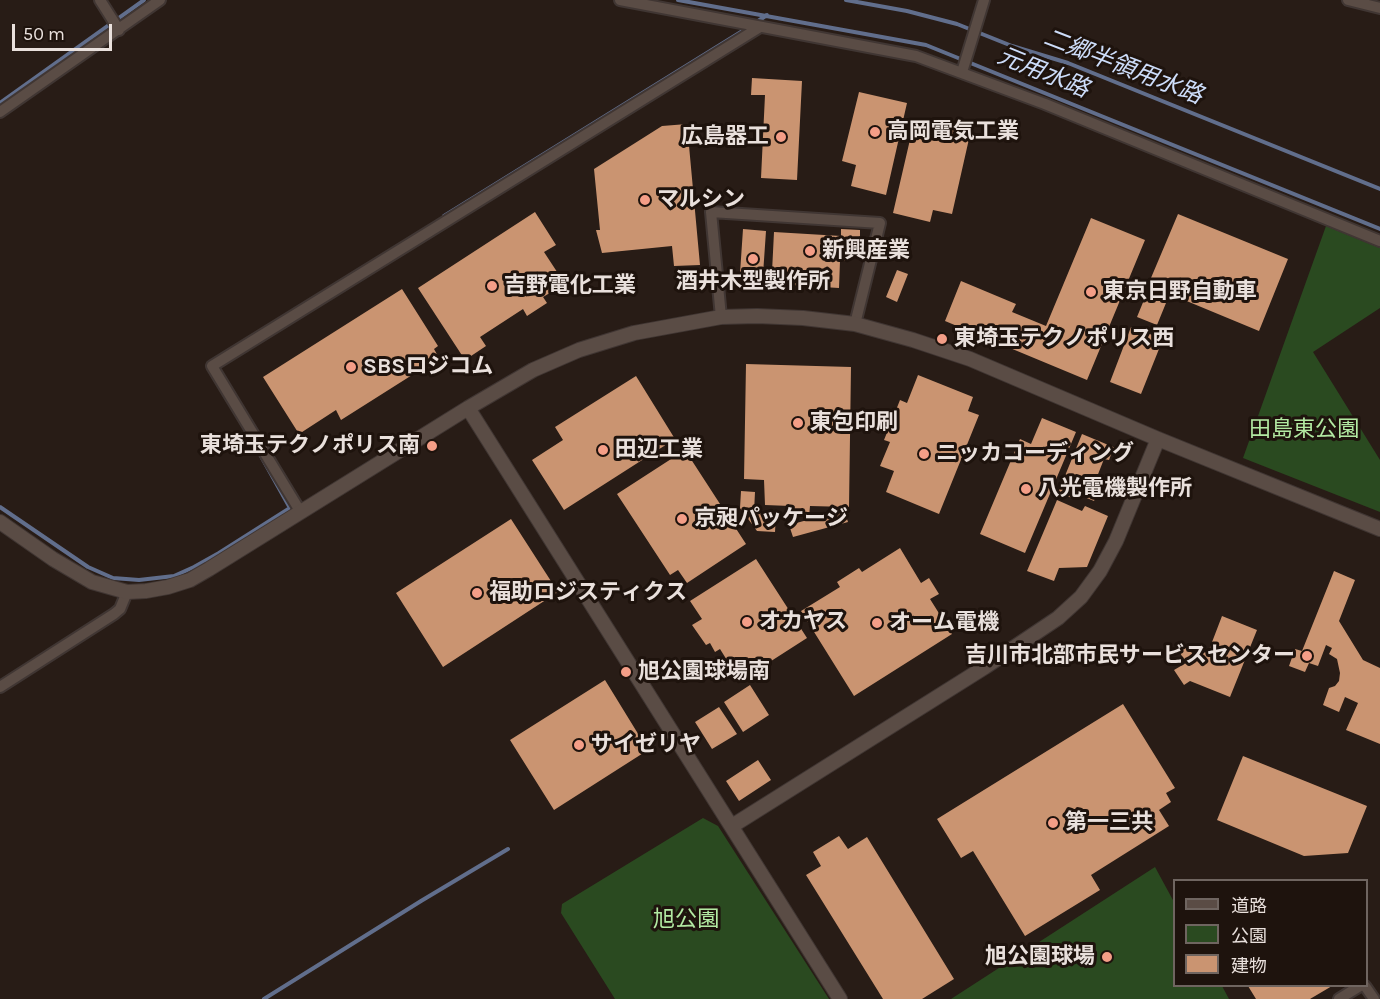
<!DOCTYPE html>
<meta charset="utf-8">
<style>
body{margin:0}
#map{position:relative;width:1380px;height:999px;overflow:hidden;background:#281c16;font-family:Karla,"Noto Sans JP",sans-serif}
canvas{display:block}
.legend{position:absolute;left:1173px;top:879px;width:195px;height:108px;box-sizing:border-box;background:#1e130d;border:2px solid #6f6560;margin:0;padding:8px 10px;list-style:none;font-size:18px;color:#e9e0dc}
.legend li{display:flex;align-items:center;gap:12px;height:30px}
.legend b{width:30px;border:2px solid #6f6560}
.scale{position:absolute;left:12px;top:24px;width:100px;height:27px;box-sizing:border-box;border:3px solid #e9e0dc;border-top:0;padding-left:8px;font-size:18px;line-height:21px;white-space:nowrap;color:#e9e0dc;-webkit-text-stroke:4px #1e130d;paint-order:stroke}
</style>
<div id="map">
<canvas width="1380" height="999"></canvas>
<ul class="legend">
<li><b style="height:8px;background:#5a4c45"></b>道路</li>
<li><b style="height:16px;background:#2a4a20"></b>公園</li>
<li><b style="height:16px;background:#ca9471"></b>建物</li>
</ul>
<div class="scale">50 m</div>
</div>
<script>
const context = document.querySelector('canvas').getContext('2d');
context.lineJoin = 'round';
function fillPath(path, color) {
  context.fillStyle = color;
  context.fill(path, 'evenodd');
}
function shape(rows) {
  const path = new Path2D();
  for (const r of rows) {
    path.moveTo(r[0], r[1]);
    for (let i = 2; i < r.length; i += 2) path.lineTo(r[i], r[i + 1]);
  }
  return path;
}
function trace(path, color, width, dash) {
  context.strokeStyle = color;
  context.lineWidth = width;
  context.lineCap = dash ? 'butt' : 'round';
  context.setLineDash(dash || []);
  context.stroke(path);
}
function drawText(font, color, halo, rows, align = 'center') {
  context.font = font + ' Karla,"Noto Sans JP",sans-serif';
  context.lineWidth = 6;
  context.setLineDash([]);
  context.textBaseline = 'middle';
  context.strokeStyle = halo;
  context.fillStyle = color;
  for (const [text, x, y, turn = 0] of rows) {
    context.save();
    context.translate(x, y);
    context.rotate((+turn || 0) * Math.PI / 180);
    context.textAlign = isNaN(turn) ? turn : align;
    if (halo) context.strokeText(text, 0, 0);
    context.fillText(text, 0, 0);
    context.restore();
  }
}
fillPath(shape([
 [1326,226,1380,248,1380,308,1313,352,1380,460,1380,512,1243,458],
 [703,818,718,826,829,999,615,999,561,913,562,904],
 [1155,867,1174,902,1174,986,1222,986,1229,999,951,999]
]), '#2a4a20');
trace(shape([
 [678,0,926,45,1380,229],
 [846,0,907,11,957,24,1012,46,1068,63,1380,189],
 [755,23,767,15],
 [0,103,144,0],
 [444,216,749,27],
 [0,507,88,567,113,578,139,580,174,576,194,567,219,553,290,508,261,456],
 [264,999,421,901,508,849]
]), '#616e8c', 4);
fillPath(shape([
 [752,78,802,81,797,180,761,178,765,95,751,95],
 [859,92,907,103,886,195,851,186,856,165,842,161],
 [915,118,971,130,952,214,933,210,930,222,893,213],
 [687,124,700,265,674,266,672,246,602,253,596,230,600,230,594,169,662,126],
 [535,212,556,245,544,252,565,284,543,297,547,303,527,316,523,309,480,337,486,346,465,360,418,288],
 [1178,214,1288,259,1259,331,1148,285],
 [1091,218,1145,240,1087,380,945,321,961,281,1016,304,1012,312,1046,326],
 [743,229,766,231,762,289,739,288],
 [841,229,860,230,860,242,847,241,846,261,840,261,839,288,790,285,791,273,772,272,774,232,841,236],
 [897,270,908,274,897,302,886,297],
 [402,289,438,346,434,349,439,358,341,420,336,410,299,434,263,377],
 [1146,295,1166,303,1157,325,1137,317],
 [1131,327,1163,339,1141,394,1110,382],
 [746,364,851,367,849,507,810,506,809,517,790,515,790,506,765,505,764,480,744,479],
 [918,375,973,397,968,411,979,415,939,514,886,492,894,471,880,466,890,442,884,440,900,400,907,403],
 [636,376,675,439,564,510,532,460,563,440,555,427],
 [1042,418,1076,432,1025,553,980,534,1020,439,1031,444],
 [1082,434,1118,449,1116,454,1112,452,1109,460,1104,459,1093,487,1099,489,1094,501,1077,494,1075,499,1058,493],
 [685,450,746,544,687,583,678,570,670,575,617,494],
 [741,491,755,492,754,512,776,514,775,532,757,531,740,508],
 [1057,500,1082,511,1085,506,1108,516,1087,567,1059,568,1054,581,1027,571],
 [844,510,848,522,793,537,789,525],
 [511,519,558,592,443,667,396,593],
 [900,548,921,583,929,578,939,594,930,599,952,634,854,696,801,611,840,587,837,582,859,568,862,572],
 [756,559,807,638,740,681,720,649,715,652,710,643,706,645,692,625,702,619,690,601],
 [1334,571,1355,580,1339,621,1363,660,1380,668,1380,744,1346,730,1358,703,1345,697,1339,712,1323,705,1329,688,1335,686,1339,681,1340,673,1337,659,1329,654,1332,648,1326,645,1318,666,1309,663,1305,672,1289,666,1295,649,1302,651],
 [1222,616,1257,630,1230,697,1190,681,1184,685,1174,670,1186,663,1179,651,1188,647,1195,658,1209,650],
 [605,680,648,750,554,810,510,740],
 [750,685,769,715,743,732,724,702],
 [1123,704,1175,788,1166,793,1171,802,1159,810,1169,826,1091,875,1100,890,1025,936,973,851,961,858,937,819],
 [719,707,737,734,712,749,695,722],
 [1243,756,1367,806,1348,853,1304,856,1217,820],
 [758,760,771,780,739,801,726,781],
 [839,836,848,849,867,837,954,979,922,999,883,999,806,875,821,866,813,852],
 [1248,986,1332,986,1310,999,1256,999]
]), '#ca9471');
const minor = shape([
 [100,0,119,30],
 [620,0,916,56,1045,104,1380,241],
 [1348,0,1380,8],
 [962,72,984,0],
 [0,112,160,0],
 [721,317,711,212,880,223,855,324],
 [300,511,212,366,760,27],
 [0,687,114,614,120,609,127,592],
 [1365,986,1374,999],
 [1339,999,1360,986]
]);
const tertiary = shape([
 [468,408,840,999],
 [0,522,53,559,92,582,127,592,146,591,168,587,190,580,209,569,468,408,533,370,579,350,634,333,721,317,757,316,803,318,855,324,913,340,970,359,1158,439,1380,529],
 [732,826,985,667,1058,618,1081,597,1100,571,1116,541,1158,439]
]);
trace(minor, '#403633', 14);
trace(tertiary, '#403633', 16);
trace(minor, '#5a4c45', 10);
trace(tertiary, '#5a4c45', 14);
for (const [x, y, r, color] of [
 [875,132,6,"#f49e87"],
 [781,137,6,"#f49e87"],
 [645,200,6,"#f49e87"],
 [810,251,6,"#f49e87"],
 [753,259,6,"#f49e87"],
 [492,286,6,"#f49e87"],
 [1091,292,6,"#f49e87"],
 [942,339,6,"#f49e87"],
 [351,367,6,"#f49e87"],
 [798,423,6,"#f49e87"],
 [432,446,6,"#f49e87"],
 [603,450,6,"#f49e87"],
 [924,454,6,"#f49e87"],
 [1026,489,6,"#f49e87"],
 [682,519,6,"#f49e87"],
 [477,593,6,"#f49e87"],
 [747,622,6,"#f49e87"],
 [877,623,6,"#f49e87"],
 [1307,656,6,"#f49e87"],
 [626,672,6,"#f49e87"],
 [579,745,6,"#f49e87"],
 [1053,823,6,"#f49e87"],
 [1107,957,6,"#f49e87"]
]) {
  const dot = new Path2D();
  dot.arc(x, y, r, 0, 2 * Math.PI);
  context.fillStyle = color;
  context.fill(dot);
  trace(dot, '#1e130d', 2);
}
drawText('bold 22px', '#e9e0dc', '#1e130d', [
 ["高岡電気工業",887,132],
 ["広島器工",769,137,"right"],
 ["マルシン",657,200],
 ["新興産業",822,251],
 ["酒井木型製作所",753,282,"center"],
 ["吉野電化工業",504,286],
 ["東京日野自動車",1103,292],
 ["東埼玉テクノポリス西",954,339],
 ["SBSロジコム",363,367],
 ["東包印刷",810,423],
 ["東埼玉テクノポリス南",420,446,"right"],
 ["田辺工業",615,450],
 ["ニッカコーディング",936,454],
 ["八光電機製作所",1038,489],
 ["京昶パッケージ",694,519],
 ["福助ロジスティクス",489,593],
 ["オカヤス",759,622],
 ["オーム電機",889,623],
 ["吉川市北部市民サービスセンター",1295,656,"right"],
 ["旭公園球場南",638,672],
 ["サイゼリヤ",591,745],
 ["第一三共",1065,823],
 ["旭公園球場",1095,957,"right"]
], 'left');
drawText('22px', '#b2e9a2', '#1e130d', [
 ["田島東公園",1304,430],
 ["旭公園",686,920]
]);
drawText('italic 24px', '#cdddfa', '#1e130d', [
 ["二郷半領用水路",1123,67,21],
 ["元用水路",1043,73,22]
]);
</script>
